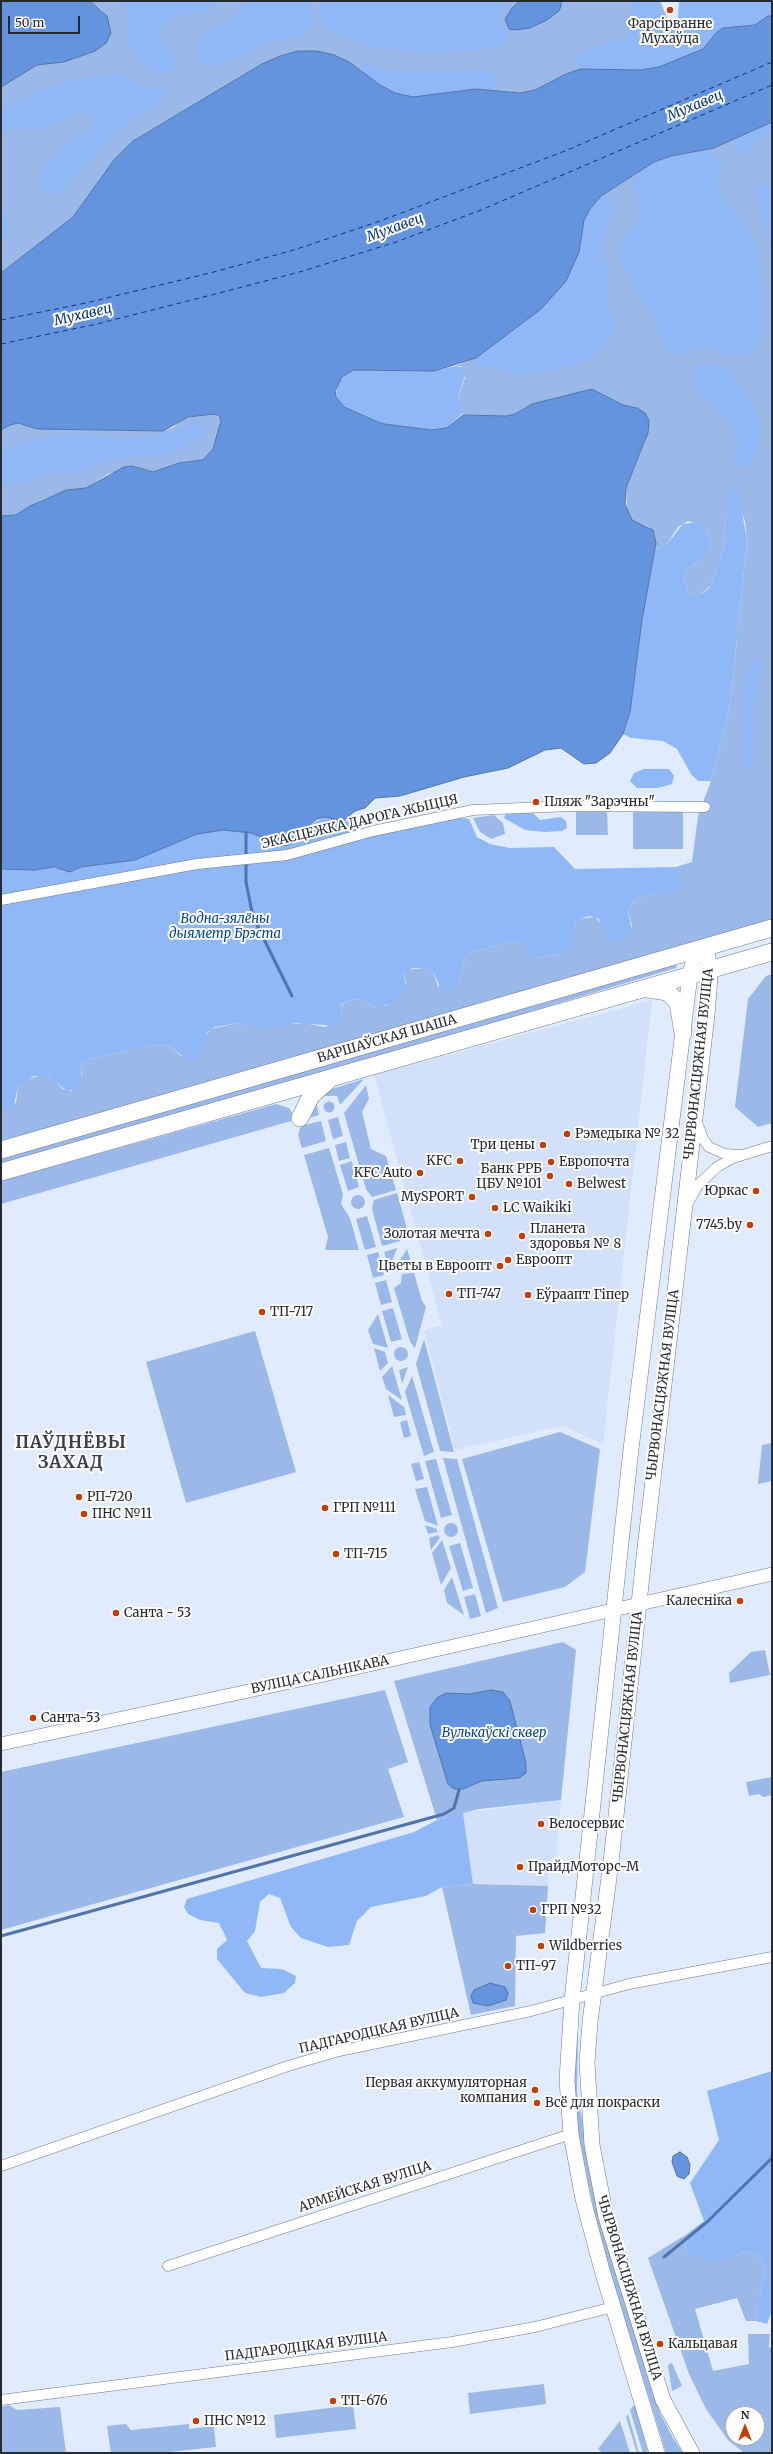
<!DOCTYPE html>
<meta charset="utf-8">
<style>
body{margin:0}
#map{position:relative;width:773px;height:2454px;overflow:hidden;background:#e0ecfe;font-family:Merriweather,serif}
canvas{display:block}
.frame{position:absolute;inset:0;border:2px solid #262b31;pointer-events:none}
.north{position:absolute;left:725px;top:2406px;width:40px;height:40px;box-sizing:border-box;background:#fff;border:1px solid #a8aaad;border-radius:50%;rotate:0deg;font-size:11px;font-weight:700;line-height:16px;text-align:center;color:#262b31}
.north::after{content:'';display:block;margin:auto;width:14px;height:18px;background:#c43d02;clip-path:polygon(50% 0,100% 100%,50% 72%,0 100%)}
.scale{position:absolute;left:8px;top:16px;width:72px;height:18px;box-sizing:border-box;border:2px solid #262b31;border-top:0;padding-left:5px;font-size:12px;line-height:14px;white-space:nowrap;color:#262b31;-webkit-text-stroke:3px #fff;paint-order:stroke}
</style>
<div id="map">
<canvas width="773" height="2454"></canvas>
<div class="frame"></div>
<div class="north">N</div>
<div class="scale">50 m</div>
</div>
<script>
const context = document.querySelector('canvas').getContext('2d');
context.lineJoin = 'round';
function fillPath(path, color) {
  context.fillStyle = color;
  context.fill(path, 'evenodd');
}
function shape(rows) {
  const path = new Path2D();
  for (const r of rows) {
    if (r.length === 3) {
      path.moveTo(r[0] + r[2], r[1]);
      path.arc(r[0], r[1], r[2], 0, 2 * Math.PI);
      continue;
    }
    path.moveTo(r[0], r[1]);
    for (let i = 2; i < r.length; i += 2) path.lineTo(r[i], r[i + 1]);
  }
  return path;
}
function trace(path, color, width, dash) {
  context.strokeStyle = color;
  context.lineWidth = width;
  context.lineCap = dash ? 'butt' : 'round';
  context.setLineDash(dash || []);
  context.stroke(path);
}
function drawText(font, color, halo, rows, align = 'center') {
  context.font = font + ' Merriweather,serif';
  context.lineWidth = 4;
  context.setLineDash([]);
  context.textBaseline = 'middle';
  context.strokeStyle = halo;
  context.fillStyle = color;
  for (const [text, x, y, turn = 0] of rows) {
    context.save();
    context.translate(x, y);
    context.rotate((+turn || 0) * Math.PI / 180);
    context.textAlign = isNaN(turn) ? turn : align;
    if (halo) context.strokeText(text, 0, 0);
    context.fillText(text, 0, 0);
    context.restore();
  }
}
fillPath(shape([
 [652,1000,603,1444,563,1426,455,1450,424,1330,442,1325,374,1075],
 [561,1800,556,1860,548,1862,548,1886,473,1884,463,1813]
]), '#d2e1f9');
fillPath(shape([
 [90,1,660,1,684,58,566,74,535,90,520,93,476,89,413,97,298,51,280,56,140,136,73,217,1,273,1,87,37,65,64,62,89,53,103,11],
 [772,122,772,920,1,1146,1,1107,16,1103,18,1086,25,1080,43,1075,53,1079,63,1089,72,1091,82,1075,82,1065,89,1059,159,1044,171,1047,181,1056,205,1037,210,1029,239,1023,258,1027,304,1023,325,1027,342,1017,341,1007,346,1001,359,999,376,1007,387,1005,406,983,404,973,407,970,422,968,433,971,438,987,459,983,464,962,469,953,512,941,522,944,537,958,560,954,574,936,574,926,577,919,594,917,602,923,604,929,632,927,628,910,634,901,646,895,654,895,681,876,676,867,692,862,698,816,711,781,728,714,732,688,747,540,745,521,739,506,738,494,726,514,724,548,711,585,701,594,693,594,688,591,684,577,686,571,700,560,710,548,711,540,703,525,688,521,678,527,667,544,655,550,656,543,649,527,632,520,627,511,626,488,646,440,637,408,623,405,592,389,526,407,515,414,506,416,463,415,458,396,465,378,461,366,455,366,476,358,601,196,654,162,671,156,714,148],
 [214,414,221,419,220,429,213,449,203,460,175,464,153,472,132,466,108,474,86,488,66,490,39,501,16,515,1,516,1,430,10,425,18,423,37,429,163,431,172,428,185,418],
 [576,810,607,810,608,835,576,835],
 [633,810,683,810,683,849,633,849],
 [494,815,503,823,505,834,491,839,480,832,473,818],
 [677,964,676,968,392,1053,1,1165,1,1158],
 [772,974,772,1123,758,1127,735,1107,748,999,766,976],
 [364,1079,340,1105,337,1096,324,1096,316,1102,319,1115,304,1119,319,1093],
 [366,1085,369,1099,362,1112,371,1149,386,1156,396,1190,372,1197,366,1189,344,1113],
 [329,1107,5.5],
 [276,1104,289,1108,294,1116,291,1121,1,1204,1,1181],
 [338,1117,343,1136,333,1139,328,1120],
 [321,1121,326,1141,302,1148,298,1135,301,1126],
 [346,1142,350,1158,339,1161,335,1145],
 [329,1148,343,1194,341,1204,350,1218,359,1250,325,1250,328,1237,304,1155],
 [352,1161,359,1187,348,1191,340,1165],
 [397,1193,408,1232,402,1235,400,1241,382,1246,372,1209,374,1200],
 [358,1202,7],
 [367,1216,376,1247,365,1250,356,1219],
 [397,1248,391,1264,388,1264,384,1252],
 [407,1249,413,1269,402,1271,397,1265],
 [378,1252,384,1275,373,1278,367,1255],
 [414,1273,422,1301,426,1307,415,1348,410,1342,394,1288,401,1283,402,1274],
 [386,1280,392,1302,381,1305,375,1283],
 [393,1308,402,1339,391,1342,382,1311],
 [378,1314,388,1348,373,1344,368,1330],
 [255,1331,296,1472,186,1503,146,1362],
 [424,1339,454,1452,440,1451,416,1364],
 [401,1354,7],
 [374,1348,385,1352,388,1363,380,1371],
 [392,1366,402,1400,386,1389,382,1377],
 [408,1367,402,1384,399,1370],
 [412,1376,434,1452,424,1456,405,1392],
 [388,1395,404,1407,406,1415,394,1417],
 [407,1420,411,1436,404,1438,400,1422],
 [560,1432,600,1449,585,1572,565,1587,503,1602,462,1459],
 [772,1443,772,1481,758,1484,762,1445],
 [443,1458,457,1459,498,1608,486,1613],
 [436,1459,452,1515,441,1518,425,1461],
 [419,1462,424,1479,416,1481,411,1464],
 [427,1487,438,1526,425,1521,415,1489],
 [451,1530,7],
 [425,1525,437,1529,437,1532,428,1534],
 [438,1535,440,1538,431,1550,429,1538],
 [442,1540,451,1568,441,1585,432,1553],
 [460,1543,473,1588,463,1591,449,1546],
 [452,1577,464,1615,447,1603,444,1590],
 [475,1594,481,1616,470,1619,464,1597],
 [563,1642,576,1650,561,1800,479,1809,437,1820,394,1681],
 [765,1650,770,1675,730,1683,729,1673,751,1652],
 [385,1690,408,1762,388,1769,404,1817,1,1930,1,1772],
 [772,1777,772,1795,763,1797,759,1794,749,1796,746,1782],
 [473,1884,548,1886,545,1933,516,1936,515,2006,471,2015,442,1887],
 [576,2032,578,2032,578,2035,577,2093,600,2215,660,2413,673,2438,683,2453,666,2453,599,2236,578,2131,574,2093],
 [687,2234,685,2250,726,2260,748,2251,762,2260,766,2270,757,2304,756,2321,746,2321,737,2298,695,2309,713,2371,749,2364,748,2334,770,2334,769,2347,772,2348,772,2453,744,2453,728,2440,706,2409,689,2374,648,2258],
 [733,2414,757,2414,757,2438,733,2438],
 [672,2363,682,2386,672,2391,668,2365],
 [544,2384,546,2404,470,2414,468,2393],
 [635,2404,648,2453,643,2453,630,2410],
 [9,2405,17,2410,60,2407,66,2453,1,2453,1,2407],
 [353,2405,356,2429,276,2438,274,2415],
 [205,2414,210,2415,213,2419,216,2447,160,2453,111,2453,107,2426,126,2424,131,2430,189,2424,189,2429,204,2427],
 [628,2414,639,2453,637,2453,626,2417],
 [620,2421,630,2453,602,2453,598,2449]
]), '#9ab9e8');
fillPath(shape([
 [124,1,217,1,205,11,176,16,164,23,160,30,160,38,175,60,176,66,169,73,162,74,152,72,142,65,130,51,128,10],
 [249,1,308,1,313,16,312,25,307,33,301,36,272,41,226,63,216,66,201,63,197,58,195,51,197,41,206,33,237,16],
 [322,1,510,1,499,18,500,23,507,30,509,41,498,48,459,51,417,52,369,47,330,30,323,23,320,12],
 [633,1,656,1,662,20,667,23,673,23,678,18,679,1,772,1,772,16,755,25,723,28,717,32,703,49,659,67,640,70,581,69,577,61,579,53,622,39,629,34,634,19],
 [366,63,398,73,428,71,458,73,478,70,487,71,496,77,497,84,490,91,476,89,413,97,395,93,380,85,362,72,363,65],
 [111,73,122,76,143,86,163,89,166,96,159,104,118,131,62,191,54,195,48,195,42,192,39,185,39,177,44,168,71,136,91,128,94,118,90,114,77,113,47,129,15,129,3,132,1,131,1,109,24,97,66,82],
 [772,122,772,132,760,138,749,153,745,155,737,152,734,140],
 [701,152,711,152,721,161,721,168,718,187,721,197,747,226,753,235,757,250,762,290,761,335,758,345,752,352,743,356,724,354,706,347,678,355,668,352,661,344,655,318,639,297,620,262,619,251,622,240,636,225,640,216,638,197,632,184,637,172,654,162,671,156],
 [761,184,772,187,772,252,755,194,755,189],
 [601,196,610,198,615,208,606,230,601,253,610,269,607,296,614,325,609,343,591,359,565,368,520,375,512,374,495,366,478,368,475,365,476,358,541,309,566,281,579,252,584,220,590,209],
 [1,211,7,218,10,235,1,242],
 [703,364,719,366,727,370,741,386,754,407,759,425,759,437,755,459,750,465,739,467,735,463,737,443,733,428,696,389,691,381,690,374,693,369],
 [455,366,464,368,466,373,458,396,463,413,447,428,431,430,384,424,344,407,336,397,337,384,347,372,353,370,434,371],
 [195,422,203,426,204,431,199,438,184,448,162,455,116,458,82,473,53,473,27,483,1,484,1,451,44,437,70,434,120,438,157,436],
 [734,485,738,490,747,540,732,688,728,714,711,781,698,781,691,774,677,749,663,741,631,738,623,734,630,712,642,620,655,550,667,544,683,524,697,522,703,525,711,540,710,548,706,555,686,571,684,577,688,591,693,594,701,594,707,590,711,585,724,548,727,492],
 [754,659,762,661,755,699,754,763,753,768,746,771,742,763,744,731,741,710,747,670],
 [644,769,669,769,674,776,672,784,658,788,637,788,630,781,634,773],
 [514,812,533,813,540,820,561,817,566,821,567,828,562,831,545,832,525,830,504,818,506,813],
 [325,817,340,821,346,820,361,834,397,830,461,818,469,819,477,837,490,844,509,848,554,847,575,869,676,867,681,876,680,889,672,894,646,895,634,901,628,910,632,933,630,937,622,942,608,939,599,919,590,916,582,918,575,922,574,942,571,948,560,954,537,958,531,955,522,944,512,941,469,953,464,962,459,983,451,991,441,990,433,971,422,968,413,968,404,973,406,989,394,1001,381,1007,376,1007,359,999,346,1001,341,1006,342,1017,336,1026,297,1023,264,1029,239,1023,215,1027,207,1032,205,1050,197,1060,186,1059,171,1047,159,1044,89,1059,82,1065,81,1081,76,1089,67,1091,49,1077,34,1076,18,1086,14,1106,7,1109,1,1107,1,869,34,870,48,867,74,871,81,867,135,860,197,834,223,830,251,833,282,845,295,842,309,825],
 [463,1813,473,1884,442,1887,426,1896,371,1907,357,1921,349,1945,328,1947,301,1938,291,1927,280,1898,269,1894,260,1902,255,1931,247,1941,261,1968,282,1969,296,1976,295,1983,284,1993,261,1997,245,1993,217,1959,217,1949,227,1940,219,1923,200,1920,188,1914,184,1907,187,1899,414,1832,437,1820],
 [772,2071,772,2310,767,2324,756,2321,757,2304,766,2270,762,2260,748,2251,726,2260,701,2259,685,2250,687,2234,704,2221,690,2183,719,2140,707,2091]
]), '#90b8f6');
const water = shape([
 [1,1,90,1,107,16,111,33,106,43,95,51,64,62,37,65,1,87,1,1],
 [520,1,561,1,561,6,559,11,547,20,530,28,515,30,509,29,505,19,512,8,520,1],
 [768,16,772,16,772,122,714,148,671,156,654,162,601,196,590,209,584,220,579,252,566,281,541,309,476,358,434,371,353,370,342,377,335,391,336,397,344,407,376,421,384,424,431,430,447,428,463,415,506,416,515,414,532,404,592,389,623,405,637,408,645,413,649,421,648,433,626,488,625,504,632,520,653,530,656,543,642,620,630,712,623,734,610,753,596,763,584,764,561,748,545,750,508,768,464,777,400,796,375,798,365,808,355,811,343,821,325,817,317,819,309,825,295,842,285,846,251,833,223,830,197,834,135,860,81,867,70,872,54,867,34,870,1,869,1,516,16,515,30,506,66,490,86,488,124,467,132,466,153,472,179,463,203,460,213,449,221,421,219,416,214,414,188,417,163,431,37,429,18,423,10,425,1,430,1,273,73,217,114,160,133,141,262,64,280,56,298,51,317,51,334,55,349,62,380,85,395,93,413,97,476,89,520,93,535,90,566,74,581,69,640,70,659,67,703,49,717,32,723,28,755,25,768,16],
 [491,1690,503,1692,510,1701,526,1763,526,1773,519,1778,482,1781,463,1789,454,1789,448,1784,430,1725,430,1707,437,1698,446,1693,470,1694,491,1690],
 [490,1983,505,1987,508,1993,506,2000,488,2006,473,2003,471,1996,474,1990,490,1983],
 [680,2152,687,2157,690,2165,689,2174,684,2179,677,2176,672,2162,673,2156,680,2152]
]);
fillPath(water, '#6494de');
trace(water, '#5174aa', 1);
trace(shape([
 [246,832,246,882,253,917,292,996],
 [1,1936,444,1814,454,1808,459,1790],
 [664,2257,707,2222,772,2158]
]), '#5174aa', 3);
trace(shape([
 [1,320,86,303,210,273,294,250,383,220,565,151,772,62],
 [1,344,97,324,231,290,303,271,396,242,481,210,772,85]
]), '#083779', 1, [5, 4]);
const minor = shape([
 [1,900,197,864,287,855,373,831,473,810,572,806,705,807],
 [697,1122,703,1139,709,1147,725,1154,740,1155],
 [688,1203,698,1185,717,1167,733,1158,772,1146],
 [1,2166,288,2066,339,2051,531,2011,629,1984,772,1957],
 [168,2266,571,2134],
 [1,2400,452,2342,535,2327,613,2307]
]);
const tertiary = shape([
 [1,1744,347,1670,772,1574]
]);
const secondary = shape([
 [657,2453,602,2270,583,2199,571,2134,567,2080,572,2000,631,1449,690,975,696,950],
 [692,2453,663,2400,606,2217,592,2145,587,2062,590,2022,611,1862,644,1557,707,1015,710,977,707,947]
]);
const trunk = shape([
 [647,989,668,992,678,1003,683,1033],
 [300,1118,311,1096,328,1081],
 [1,1150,772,928],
 [1,1172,772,952]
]);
trace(minor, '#6f7989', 11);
trace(tertiary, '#6f7989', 14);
trace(secondary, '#6f7989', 16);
trace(trunk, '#6f7989', 18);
trace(minor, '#fff', 10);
trace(tertiary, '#fff', 13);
trace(secondary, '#fff', 15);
trace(trunk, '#fff', 17);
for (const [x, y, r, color] of [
 [670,10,4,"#c43d02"],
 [536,802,4,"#c43d02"],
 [567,1134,4,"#c43d02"],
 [543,1145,4,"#c43d02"],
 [460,1161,4,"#c43d02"],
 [551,1162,4,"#c43d02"],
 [420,1173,4,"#c43d02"],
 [550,1176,4,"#c43d02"],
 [569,1184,4,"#c43d02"],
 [756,1191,4,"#c43d02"],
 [472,1197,4,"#c43d02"],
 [495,1208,4,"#c43d02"],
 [750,1225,4,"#c43d02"],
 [488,1234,4,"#c43d02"],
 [522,1236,4,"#c43d02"],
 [508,1260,4,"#c43d02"],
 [500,1266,4,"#c43d02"],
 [449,1294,4,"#c43d02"],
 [528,1295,4,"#c43d02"],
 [262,1312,4,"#c43d02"],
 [79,1497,4,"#c43d02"],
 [325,1508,4,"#c43d02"],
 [84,1514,4,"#c43d02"],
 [336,1554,4,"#c43d02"],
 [740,1601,4,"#c43d02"],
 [116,1613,4,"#c43d02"],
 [33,1718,4,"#c43d02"],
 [541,1824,4,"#c43d02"],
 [520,1867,4,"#c43d02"],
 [533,1910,4,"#c43d02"],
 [541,1946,4,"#c43d02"],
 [508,1966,4,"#c43d02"],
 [535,2090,4,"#c43d02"],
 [537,2103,4,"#c43d02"],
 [660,2344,4,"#c43d02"],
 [333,2401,4,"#c43d02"],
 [196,2421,4,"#c43d02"]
]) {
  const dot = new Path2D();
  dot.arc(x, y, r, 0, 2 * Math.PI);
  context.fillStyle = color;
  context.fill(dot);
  trace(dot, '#fff', 1.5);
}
drawText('13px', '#262b31', '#fff', [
 ["Фарсірванне",670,24,"center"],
 ["Мухаўца",670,39,"center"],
 ["Пляж \"Зарэчны\"",544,802],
 ["Рэмедыка № 32",575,1134],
 ["Три цены",535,1145,"right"],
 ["KFC",452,1161,"right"],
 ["Европочта",559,1162],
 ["Банк РРБ",542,1169,"right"],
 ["ЦБУ №101",542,1184,"right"],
 ["KFC Auto",412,1173,"right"],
 ["Belwest",577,1184],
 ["Юркас",748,1191,"right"],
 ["MySPORT",464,1197,"right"],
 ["LC Waikiki",503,1208],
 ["7745.by",742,1225,"right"],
 ["Планета",530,1229],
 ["здоровья № 8",530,1244],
 ["Золотая мечта",480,1234,"right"],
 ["Евроопт",516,1260],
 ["Цветы в Евроопт",492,1266,"right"],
 ["ТП-747",457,1294],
 ["Еўраапт Гіпер",536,1295],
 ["ТП-717",270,1312],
 ["РП-720",87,1497],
 ["ГРП №111",333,1508],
 ["ПНС №11",92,1514],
 ["ТП-715",344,1554],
 ["Калесніка",732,1601,"right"],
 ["Санта - 53",124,1613],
 ["Санта-53",41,1718],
 ["Велосервис",549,1824],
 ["ПрайдМоторс-М",528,1867],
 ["ГРП №32",541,1910],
 ["Wildberries",549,1946],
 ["ТП-97",516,1966],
 ["Первая аккумуляторная",527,2083,"right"],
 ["компания",527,2098,"right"],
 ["Всё для покраски",545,2103],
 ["Кальцавая",668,2344],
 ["ТП-676",341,2401],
 ["ПНС №12",204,2421]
], 'left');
drawText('13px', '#262b31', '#fff', [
 ["ЭКАСЦЕЖКА ДАРОГА ЖЫЦЦЯ",360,822,-13],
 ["ВАРШАЎСКАЯ ШАША",387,1039,-16],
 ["ЧЫРВОНАСЦЯЖНАЯ ВУЛІЦА",699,1064,-84],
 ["ЧЫРВОНАСЦЯЖНАЯ ВУЛІЦА",663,1385,-83],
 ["ВУЛІЦА САЛЬНІКАВА",320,1675,-12],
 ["ЧЫРВОНАСЦЯЖНАЯ ВУЛІЦА",628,1707,-84],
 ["ПАДГАРОДЦКАЯ ВУЛІЦА",379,2031,-13],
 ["АРМЕЙСКАЯ ВУЛІЦА",365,2187,-18],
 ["ЧЫРВОНАСЦЯЖНАЯ ВУЛІЦА",629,2288,73],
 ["ПАДГАРОДЦКАЯ ВУЛІЦА",306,2347,-7]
]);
drawText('italic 13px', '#004298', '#fff', [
 ["Водна-зялёны",225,919],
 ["дыяметр Брэста",225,934],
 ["Вулькаўскі сквер",494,1733]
]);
drawText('italic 14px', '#083779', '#fff', [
 ["Мухавец",695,106,-23],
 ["Мухавец",395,228,-20],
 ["Мухавец",83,315,-13]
]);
context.letterSpacing = '1px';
drawText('bold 17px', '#363f4d', '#fff', [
 ["ПАЎДНЁВЫ",71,1443],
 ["ЗАХАД",71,1463]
]);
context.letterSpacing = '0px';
</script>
